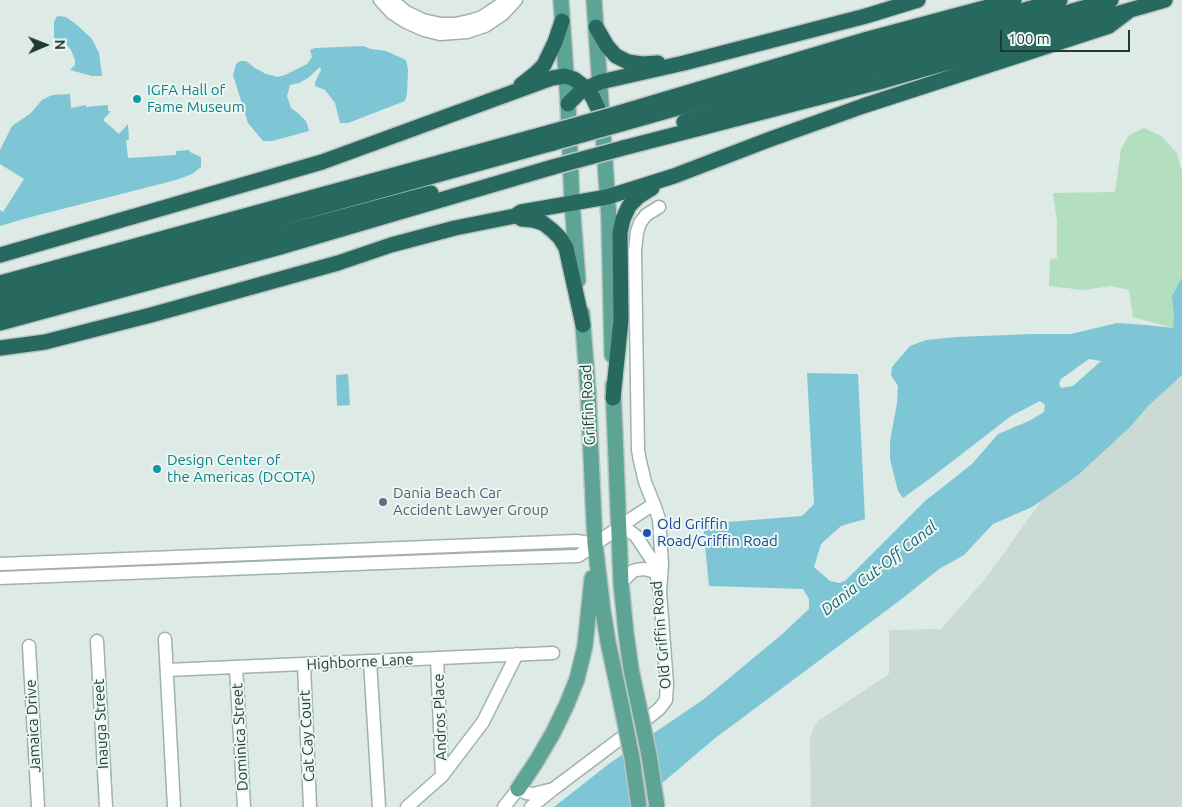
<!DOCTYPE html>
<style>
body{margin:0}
#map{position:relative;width:1182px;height:807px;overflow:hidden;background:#ddeae5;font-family:Ubuntu,sans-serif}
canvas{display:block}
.north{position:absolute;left:20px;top:20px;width:50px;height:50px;-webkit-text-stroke:4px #edf7f2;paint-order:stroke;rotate:89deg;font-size:14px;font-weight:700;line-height:20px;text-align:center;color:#1d3b34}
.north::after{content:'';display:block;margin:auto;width:18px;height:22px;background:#1d3b34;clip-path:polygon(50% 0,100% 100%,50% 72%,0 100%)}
.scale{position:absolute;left:1000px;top:30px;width:130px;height:22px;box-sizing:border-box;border:2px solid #1d3b34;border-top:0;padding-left:6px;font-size:15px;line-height:18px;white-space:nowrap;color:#1d3b34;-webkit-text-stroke:4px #edf7f2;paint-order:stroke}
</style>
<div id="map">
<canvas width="1182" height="807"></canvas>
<div class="north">N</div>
<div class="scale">100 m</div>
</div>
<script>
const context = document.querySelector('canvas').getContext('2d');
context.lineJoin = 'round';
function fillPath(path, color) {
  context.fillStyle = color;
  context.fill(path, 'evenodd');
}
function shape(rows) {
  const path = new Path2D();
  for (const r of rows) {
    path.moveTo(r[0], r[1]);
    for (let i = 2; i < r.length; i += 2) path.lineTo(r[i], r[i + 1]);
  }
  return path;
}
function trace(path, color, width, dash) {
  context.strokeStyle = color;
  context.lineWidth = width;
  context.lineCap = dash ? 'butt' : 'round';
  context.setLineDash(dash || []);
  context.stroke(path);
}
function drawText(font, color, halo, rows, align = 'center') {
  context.font = font + ' Ubuntu,sans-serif';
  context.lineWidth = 4;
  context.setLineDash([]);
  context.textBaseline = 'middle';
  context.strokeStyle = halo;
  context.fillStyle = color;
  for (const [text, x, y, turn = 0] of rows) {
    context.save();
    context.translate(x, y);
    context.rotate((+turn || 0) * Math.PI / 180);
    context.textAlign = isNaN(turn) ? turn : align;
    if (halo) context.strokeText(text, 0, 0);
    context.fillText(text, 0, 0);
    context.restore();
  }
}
fillPath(shape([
 [1182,366,1182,807,811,807,810,739,813,729,818,721,889,674,889,630,941,629,986,578,1054,483]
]), '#cbdad4');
fillPath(shape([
 [1144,128,1161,136,1177,153,1182,172,1182,277,1172,296,1174,317,1173,328,1133,317,1129,290,1111,286,1083,290,1049,286,1050,260,1057,258,1057,222,1053,193,1115,192,1121,149,1129,135]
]), '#b3dec0');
fillPath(shape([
 [57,16,66,17,77,25,92,39,99,53,102,76,92,76,70,70,75,65,75,60,71,50,66,44,54,38,54,22],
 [363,46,371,49,386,51,406,60,408,70,407,94,405,101,348,123,340,123,335,103,332,99,325,90,315,86,315,82,321,70,320,67,308,78,299,83,290,85,287,96,291,108,299,114,306,121,309,131,272,141,263,141,248,123,233,75,236,64,240,61,246,61,255,68,266,74,278,77,285,75,307,64,312,57,310,50,315,48],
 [70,94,71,108,86,105,86,107,108,105,108,111,111,111,103,120,119,134,128,124,129,140,126,140,128,158,176,155,176,151,189,150,190,152,201,157,201,167,192,174,176,180,27,218,0,226,0,210,3,212,24,179,0,164,0,150,12,126,31,113,42,100,52,95],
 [1182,277,1182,375,1148,406,1130,427,1078,475,1032,507,993,524,964,555,939,569,903,598,714,739,634,807,554,807,610,763,704,699,780,636,809,609,809,599,803,589,709,586,703,524,802,516,814,504,807,373,858,374,865,519,841,526,821,544,814,567,830,581,839,583,845,581,925,501,972,464,998,434,1029,421,1044,412,1045,405,1040,401,1011,416,932,477,903,498,898,491,890,459,890,441,897,403,898,386,891,375,892,367,910,346,926,340,956,337,1033,334,1071,334,1117,323,1147,325,1173,328,1174,317,1172,296],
 [1089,359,1101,361,1073,386,1061,388,1059,384,1061,379],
 [348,374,350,405,337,406,336,375]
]), '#7ec5d6');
const minor = shape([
 [380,0,392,13,406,22,424,30,440,34,467,32,485,26,503,14,516,0],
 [392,0,406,12,423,20,441,24,455,24,473,20,482,17,500,5,505,0],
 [659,207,646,215,640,223,637,232,635,251,638,450,640,461,645,482,655,507,659,519,662,564,660,592],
 [0,564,577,541,595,544],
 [0,578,482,559,578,556,637,515,654,504],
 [621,583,633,571,636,570,644,569,656,572],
 [165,639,174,807],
 [97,641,106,807],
 [29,646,38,807],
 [437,658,442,776],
 [370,661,379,807],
 [304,664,310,807],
 [236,667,244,807],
 [167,670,553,653],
 [407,807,442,776,483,722,517,654],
 [504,807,518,789,526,793,533,794,549,790],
 [531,807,552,790,653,714,660,708,666,700,667,684,660,592,656,572,652,560,636,536,628,530,618,528]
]);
const major = shape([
 [561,0,568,104,572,203,578,280],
 [594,0,609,220,612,355],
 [582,313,588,389,595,544,603,611,608,642,622,708],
 [613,385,621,583,626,633,631,669,638,702],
 [518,789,536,762,553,733,567,704,577,679,585,646,592,578]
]);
const highway = shape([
 [596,27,607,46,616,56,628,62,642,64,658,63],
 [521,85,535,74,544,65,555,42,562,21],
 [568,104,581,91,600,82,684,63,866,16,918,0],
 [619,113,868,39,1014,0],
 [684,122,1111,0],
 [621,124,1060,0],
 [623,148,879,82,1165,0],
 [517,216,522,219,533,220,543,223,553,231,560,238,566,248,583,325],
 [0,255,322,162,552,78,565,76,574,79,586,88,593,98,602,117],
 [0,283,551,132],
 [0,295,553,143],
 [0,309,431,193],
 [0,323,277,248,553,167],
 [0,348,45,342,151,315,284,278,338,263,391,245,455,228,515,216,521,212,607,197,674,176,768,140,863,106,1109,26,1130,10],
 [613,398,621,320,620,233,623,219,629,206,639,196,652,188]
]);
trace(minor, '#a0b2ac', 15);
trace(major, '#bbc4c2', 18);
trace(highway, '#bbc4c2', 18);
trace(minor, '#fff', 12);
trace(major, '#5da495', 15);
trace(highway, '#27695e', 15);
const majorBridge = shape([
 [638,702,649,755,657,807],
 [622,708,632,758,639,807]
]);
const highwayBridge = shape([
 [551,132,619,113],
 [553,143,621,124],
 [553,167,623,148]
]);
trace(majorBridge, '#bbc4c2', 18, []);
trace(highwayBridge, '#bbc4c2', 18, []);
trace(majorBridge, '#5da495', 15);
trace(highwayBridge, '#27695e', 15);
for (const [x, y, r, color] of [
 [137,99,5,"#0f9aa8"],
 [157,469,5,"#0f9aa8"],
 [383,502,5,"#5c6f8a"],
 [647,533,5,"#1a4fb4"]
]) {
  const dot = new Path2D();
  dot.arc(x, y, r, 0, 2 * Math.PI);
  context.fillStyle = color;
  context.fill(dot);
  trace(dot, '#edf7f2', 2);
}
drawText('15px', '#0d838f', '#edf7f2', [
 ["IGFA Hall of",147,90],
 ["Fame Museum",147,107],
 ["Design Center of",167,460],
 ["the Americas (DCOTA)",167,477]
], 'left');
drawText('15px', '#1d3b34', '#edf7f2', [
 ["Griffin Road",588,405,-93],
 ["Old Griffin Road",661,635,-95],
 ["Highborne Lane",360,662,-3],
 ["Andros Place",440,717,-92],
 ["Inauga Street",101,724,-93],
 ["Jamaica Drive",33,726,-93],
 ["Cat Cay Court",307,736,-93],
 ["Dominica Street",240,737,-93]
]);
drawText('15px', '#4e5e75', '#edf7f2', [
 ["Dania Beach Car",393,493],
 ["Accident Lawyer Group",393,510]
], 'left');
drawText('15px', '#164399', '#edf7f2', [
 ["Old Griffin",657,524],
 ["Road/Griffin Road",657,541]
], 'left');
drawText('italic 16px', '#13667b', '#edf7f2', [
 ["Dania Cut-Off Canal",879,568,-38]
]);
</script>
